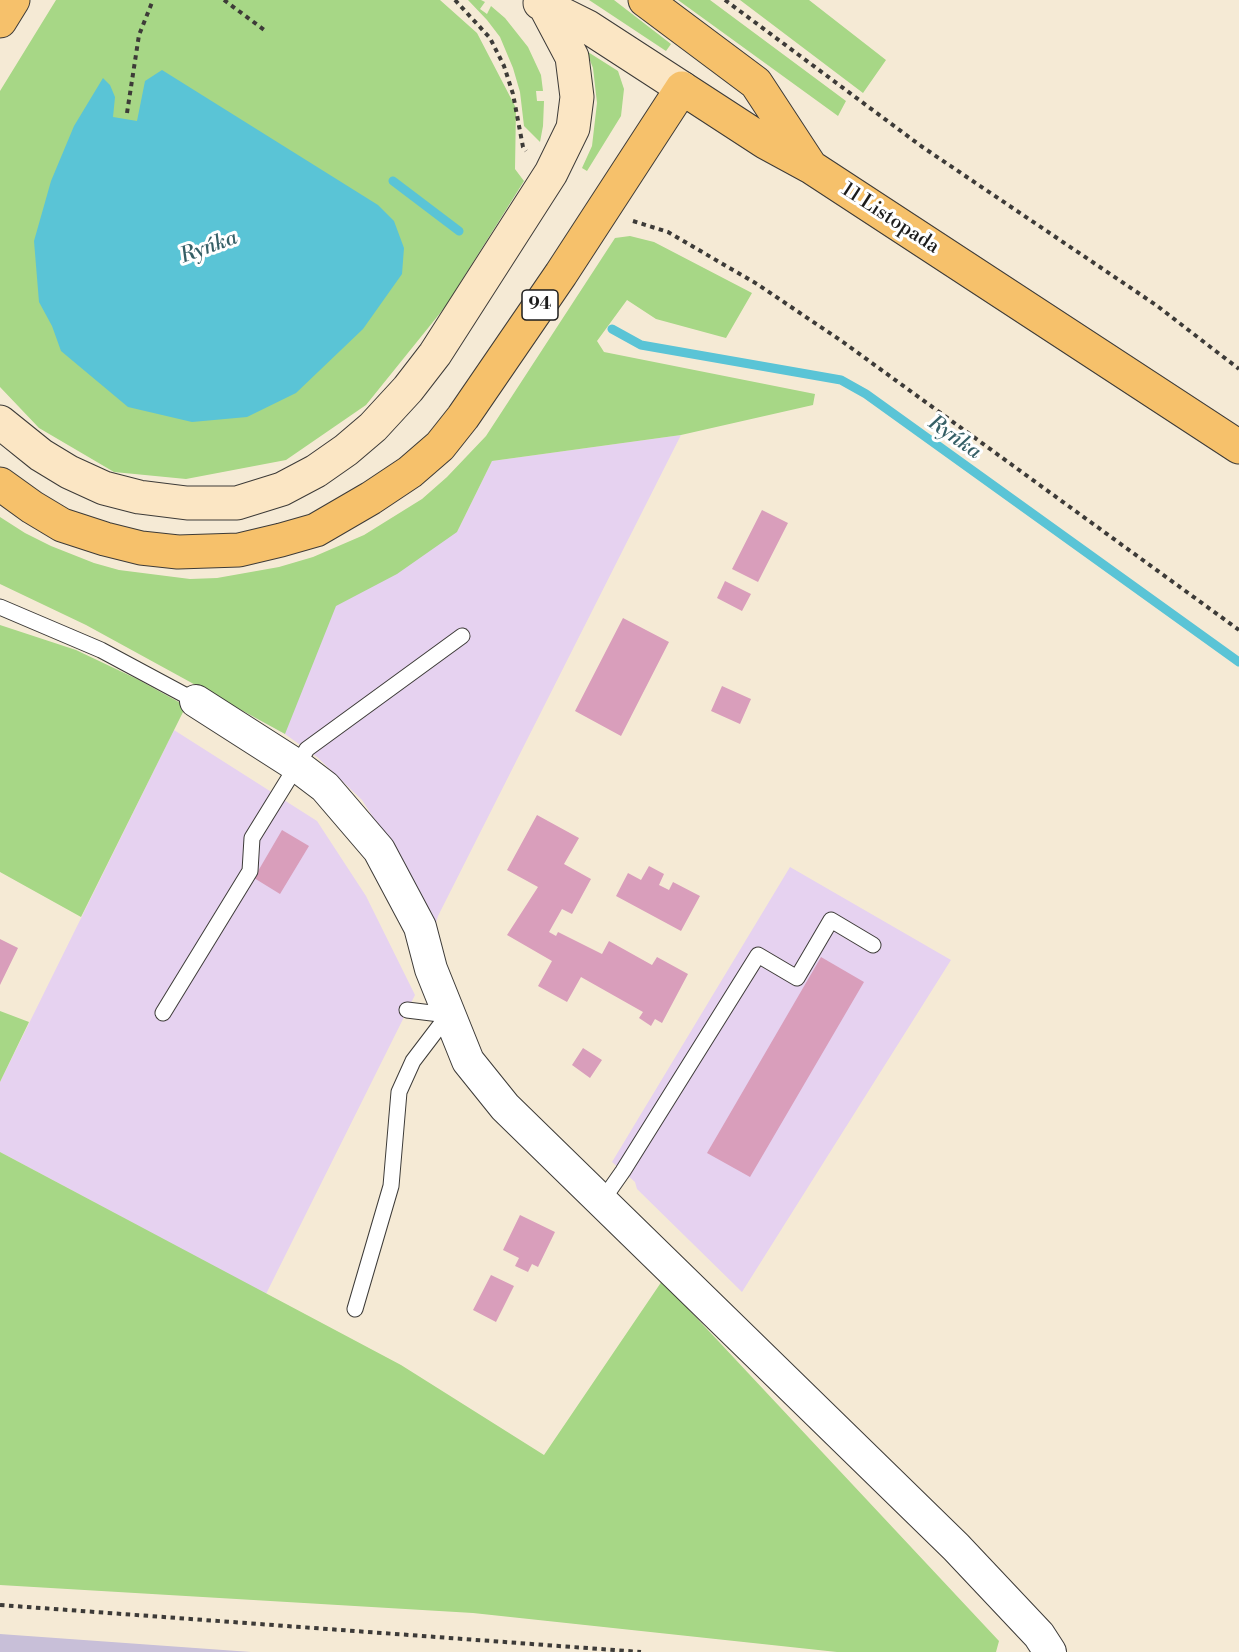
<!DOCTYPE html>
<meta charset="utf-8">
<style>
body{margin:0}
canvas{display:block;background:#f5ead5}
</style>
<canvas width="1239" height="1652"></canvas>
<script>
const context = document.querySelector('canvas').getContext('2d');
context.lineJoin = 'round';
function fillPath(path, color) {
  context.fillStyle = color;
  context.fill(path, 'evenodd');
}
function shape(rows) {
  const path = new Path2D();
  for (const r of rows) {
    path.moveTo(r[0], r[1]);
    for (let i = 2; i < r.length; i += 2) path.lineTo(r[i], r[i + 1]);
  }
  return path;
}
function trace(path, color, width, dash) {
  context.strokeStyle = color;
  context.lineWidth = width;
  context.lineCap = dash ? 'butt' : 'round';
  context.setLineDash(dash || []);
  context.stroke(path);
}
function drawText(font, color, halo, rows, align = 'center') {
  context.font = font + ' "Libre Bodoni",serif';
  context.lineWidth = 6;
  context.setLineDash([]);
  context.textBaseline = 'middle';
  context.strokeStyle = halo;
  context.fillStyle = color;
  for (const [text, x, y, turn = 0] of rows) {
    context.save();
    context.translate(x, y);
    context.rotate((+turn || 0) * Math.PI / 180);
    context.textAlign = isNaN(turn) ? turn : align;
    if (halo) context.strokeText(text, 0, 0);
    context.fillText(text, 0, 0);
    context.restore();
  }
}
fillPath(shape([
 [681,435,438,916,435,926,392,847,362,800,317,757,285,734,135,651,457,532,492,461],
 [174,730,317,821,366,896,415,995,266,1294,0,1152,0,1082],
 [790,867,951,960,742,1292,637,1189,635,1182,612,1162]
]), '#e6d2f0');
fillPath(shape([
 [0,1634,251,1652,0,1652]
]), '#c8bfd8');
fillPath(shape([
 [56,0,440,0,477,33,516,108,515,169,524,181,445,307,366,405,286,460,186,479,114,472,39,428,0,387,0,91],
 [468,0,481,0,485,2,480,9,487,14,491,6,505,18,528,47,541,75,543,91,536,91,537,101,544,101,543,126,540,142,524,126,520,92,513,68,500,37,487,20],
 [589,0,614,0,671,44,666,51],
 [678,0,710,0,846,101,838,116],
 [740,0,809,0,886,60,863,93],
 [588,52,618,71,624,89,621,116,587,171,582,168,592,146,597,103,593,68,588,55],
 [630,236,654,242,752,293,726,338,656,319,627,300,597,341,604,352,815,394,813,405,681,435,492,461,457,532,397,574,336,606,285,734,86,625,0,584,0,517,25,533,51,546,94,563,119,570,190,579,217,578,279,567,313,557,364,535,422,499,447,477,486,436,615,238],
 [0,625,76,650,137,679,186,706,81,917,0,872],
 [0,1011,29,1022,0,1082],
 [0,1152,401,1365,544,1455,662,1281,999,1641,996,1652,837,1652,473,1613,0,1585]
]), '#a7d786');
fillPath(shape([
 [162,70,378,205,394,221,404,248,402,274,363,329,296,393,247,417,192,422,128,407,61,351,52,326,39,302,34,241,51,181,74,126,103,78,110,85,115,97,113,117,137,121,145,81]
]), '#5ac4d6');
trace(shape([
 [393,181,459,231],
 [612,329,641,345,841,380,866,394,1239,662]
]), '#5ac4d6', 9);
fillPath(shape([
 [762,510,788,523,758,582,732,569],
 [725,581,751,594,742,611,717,598],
 [623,618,669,642,621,736,575,711],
 [722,686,751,699,740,724,711,711],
 [537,815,579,838,564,864,591,879,572,914,562,909,549,932,556,936,558,932,602,954,609,941,652,965,657,957,688,974,662,1023,655,1019,651,1026,639,1018,643,1012,581,977,567,1002,538,986,552,961,507,935,538,887,507,870],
 [282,830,309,846,280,894,254,878],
 [649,866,664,874,659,885,669,890,673,882,700,896,681,931,616,896,628,873,641,880],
 [0,939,18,948,0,985],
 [821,957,864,982,750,1177,707,1153],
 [583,1048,602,1060,590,1078,572,1065],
 [520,1215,555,1232,538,1267,532,1264,528,1272,515,1266,519,1258,503,1250],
 [491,1275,514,1286,496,1322,473,1310]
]), '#d99ebb');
const lane = shape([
 [0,607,101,650,196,701],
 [407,1010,448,1015],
 [163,1013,250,871,252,838,307,749,462,636],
 [602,1201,623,1171,758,955,797,978,831,920,873,945],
 [355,1309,391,1186,399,1092,413,1061,448,1015]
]);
const street = shape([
 [196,701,296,765,325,787,379,850,420,927,431,969,468,1061,505,1107,956,1547,1039,1635,1050,1652]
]);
const secondary = shape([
 [540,3,588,27,682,88],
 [0,422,41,455,69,472,104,488,139,497,187,503,237,503,282,489,316,471,346,450,373,427,408,389,435,354,551,173,573,128,577,97,572,57,545,6]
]);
const primary = shape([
 [645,0,756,83,809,164],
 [0,21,13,0],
 [0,484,32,507,62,525,105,539,141,548,178,552,239,550,281,540,316,530,371,498,410,472,440,446,463,417,561,274,682,88,765,142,811,167,1239,447]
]);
trace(lane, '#3d3b38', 17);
trace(street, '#3d3b38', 34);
trace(secondary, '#3d3b38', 35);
trace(primary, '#3d3b38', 35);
trace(shape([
 [224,0,267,32],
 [455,0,490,38,504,66,513,94,523,147,526,151],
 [725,0,921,146,1156,305,1239,369],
 [127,113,139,35,153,0],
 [633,221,668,232,757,284,843,342,1239,630],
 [0,1605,641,1652]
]), '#3d3b38', 4, [4.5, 4.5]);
trace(lane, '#fff', 15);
trace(street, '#fff', 32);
trace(secondary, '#fbe6c4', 33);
trace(primary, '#f6c16b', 33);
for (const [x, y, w] of [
 [540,305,36]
]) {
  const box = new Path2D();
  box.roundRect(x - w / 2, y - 15, w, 30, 4.5);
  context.fillStyle = '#fff';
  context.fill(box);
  trace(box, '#1c1c1c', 1.5);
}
drawText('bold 18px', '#1c1c1c', null, [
 ["94",540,305]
]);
drawText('20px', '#1c1c1c', '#fff', [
 ["11 Listopada",890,219,33]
]);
drawText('italic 21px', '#355f66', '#fff', [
 ["Ryńka",209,248,-20],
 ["Ryńka",954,438,35]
]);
</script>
